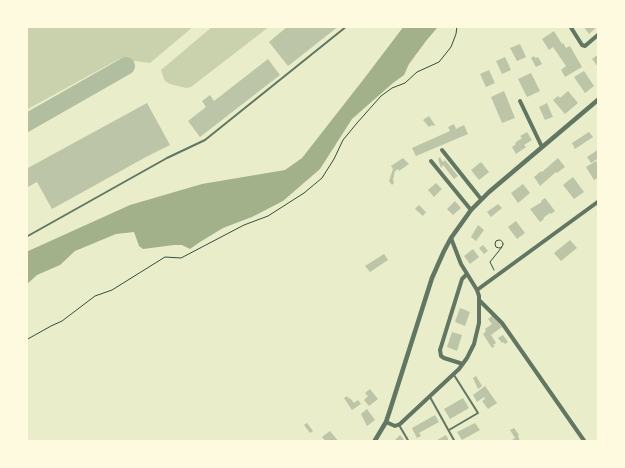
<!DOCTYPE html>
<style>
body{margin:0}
#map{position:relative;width:625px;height:468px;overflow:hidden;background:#e9edc9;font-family:Merriweather,serif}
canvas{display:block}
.frame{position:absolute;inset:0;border:28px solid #fefae0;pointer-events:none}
</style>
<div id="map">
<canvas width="625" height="468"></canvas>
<div class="frame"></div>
</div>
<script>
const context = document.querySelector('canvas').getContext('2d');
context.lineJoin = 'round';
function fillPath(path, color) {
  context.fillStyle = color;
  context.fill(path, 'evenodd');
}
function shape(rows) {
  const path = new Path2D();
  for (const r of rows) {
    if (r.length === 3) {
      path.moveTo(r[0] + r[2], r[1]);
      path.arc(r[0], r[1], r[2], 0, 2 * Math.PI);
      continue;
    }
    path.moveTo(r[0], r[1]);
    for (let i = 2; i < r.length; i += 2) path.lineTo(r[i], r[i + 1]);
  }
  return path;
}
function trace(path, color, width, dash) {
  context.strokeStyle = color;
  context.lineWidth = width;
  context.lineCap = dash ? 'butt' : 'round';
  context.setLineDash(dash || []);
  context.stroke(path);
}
fillPath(shape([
 [26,26,194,26,150,63,119,59,26,110],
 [213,26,270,26,191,87,186,88,170,84,166,82,164,79,161,70]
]), '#cad2ad');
fillPath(shape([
 [404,26,442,26,437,28,426,41,409,64,404,75,393,83,352,119,320,169,283,201,252,217,223,228,200,242,190,249,182,245,174,245,143,249,139,246,134,232,116,234,75,251,60,265,37,275,26,285,26,252,130,205,202,184,285,170,302,158,363,80]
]), '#a3b18a');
trace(shape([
 [26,123,126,66]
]), '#b2bea0', 18);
fillPath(shape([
 [288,26,339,26,288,66,269,42],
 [583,26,598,26,589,34],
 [554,31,562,44,563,43,566,48,570,46,582,67,565,77,561,70,566,66,553,47,549,50,542,39],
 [520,44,526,57,517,61,510,48],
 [599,54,599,68,592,59],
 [534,56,535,58,538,57,542,64,536,67,531,58],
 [505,57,511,70,502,74,496,61],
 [268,59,280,75,200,137,188,121,206,107,202,101,210,95,214,101],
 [489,70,495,83,486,87,480,74],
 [584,71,594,86,585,93,574,77],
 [531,73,540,91,527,97,518,79],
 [504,91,515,118,502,123,491,97],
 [568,91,578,103,565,114,553,100,558,96,560,98],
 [147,103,170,145,146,157,52,209,37,182,26,188,26,169],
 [547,103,553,117,545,120,539,107],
 [429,116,435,125,433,126,432,125,429,127,423,120],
 [454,124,456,129,464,125,468,134,416,156,412,148,450,131,448,127],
 [527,132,532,140,524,145,526,147,516,154,512,147,516,144,515,143,522,138,520,136],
 [589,132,593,137,575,149,572,143],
 [599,149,599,158,591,163,587,157],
 [440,157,443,162,445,160,458,176,454,179,443,165,441,168,438,159],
 [403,158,409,164,399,171,398,169,395,171,393,180,394,183,392,185,389,181,393,169,391,166],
 [558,158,565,167,557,173,556,172,540,186,534,177,541,171,542,172],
 [596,161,599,166,599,177,594,180,586,167],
 [481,162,489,172,479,180,471,170],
 [573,177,584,192,574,199,563,185],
 [436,183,442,189,434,197,428,190],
 [523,184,530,193,518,203,511,193],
 [545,198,555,211,551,214,550,213,543,218,544,219,540,222,530,209,542,202,541,201],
 [455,201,461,208,453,215,447,209],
 [498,204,502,208,491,217,487,212],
 [419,205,426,212,423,216,415,209],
 [516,221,525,233,517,239,508,227],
 [478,225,484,230,476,241,471,237],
 [570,240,577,248,561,261,554,253],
 [483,245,488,251,484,254,479,248],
 [473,249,479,257,470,264,464,256],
 [384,254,388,260,370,272,365,266],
 [460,308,470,312,465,326,455,322],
 [493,315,502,327,491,335,496,343,493,345,495,346,492,348,483,334,486,331,485,329,492,324,488,319],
 [452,332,462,335,457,351,447,347],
 [503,335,508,342,505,344,503,342,502,343,498,338],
 [476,376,482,386,478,389,473,378],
 [485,386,497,403,488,409,482,401,485,399,484,397,477,402,473,395],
 [370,389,378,399,369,406,364,400,368,396,365,393],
 [347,396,349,399,350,398,354,403,358,400,361,404,352,410,344,398],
 [463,398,469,408,450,419,444,409],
 [367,409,375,420,367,426,361,414],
 [435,415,439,422,419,433,421,436,417,438,412,428],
 [307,423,313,431,310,433,304,425],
 [475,423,480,430,462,440,457,432],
 [514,428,519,435,518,436,520,441,519,442,514,442,512,440,515,438,510,430],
 [330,431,339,442,326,442,322,437],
 [400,435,406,442,393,442],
 [446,435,449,441,434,442]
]), '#bcc5a7');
trace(shape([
 [499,244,4],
 [494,270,490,262,502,247],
 [26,340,51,326,62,321,95,296,112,290,165,257,181,258,244,225,268,216,304,193,322,178,334,159,343,140,357,123,381,96,392,88,405,83,417,72,439,62,451,47,456,34,457,26]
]), '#344e41', 1);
trace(shape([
 [26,237,167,158,205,140,347,26],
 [430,397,455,442],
 [399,425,409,442],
 [449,430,478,413,454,375]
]), '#617663', 2);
trace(shape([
 [570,26,582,45,585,46,599,34],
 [520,101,542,147],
 [442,150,481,199],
 [431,161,471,210],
 [477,290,599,201],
 [479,300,502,323,585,442],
 [463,364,444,358,441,356,440,350,462,279,467,274],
 [386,422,395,426,400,424,459,369,467,358,474,344,479,323,479,296,477,290,461,264,451,238]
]), '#617663', 4);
trace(shape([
 [374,442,386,422,390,410,432,278,444,251,451,238,471,210,489,192,599,99]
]), '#617663', 4.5);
</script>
